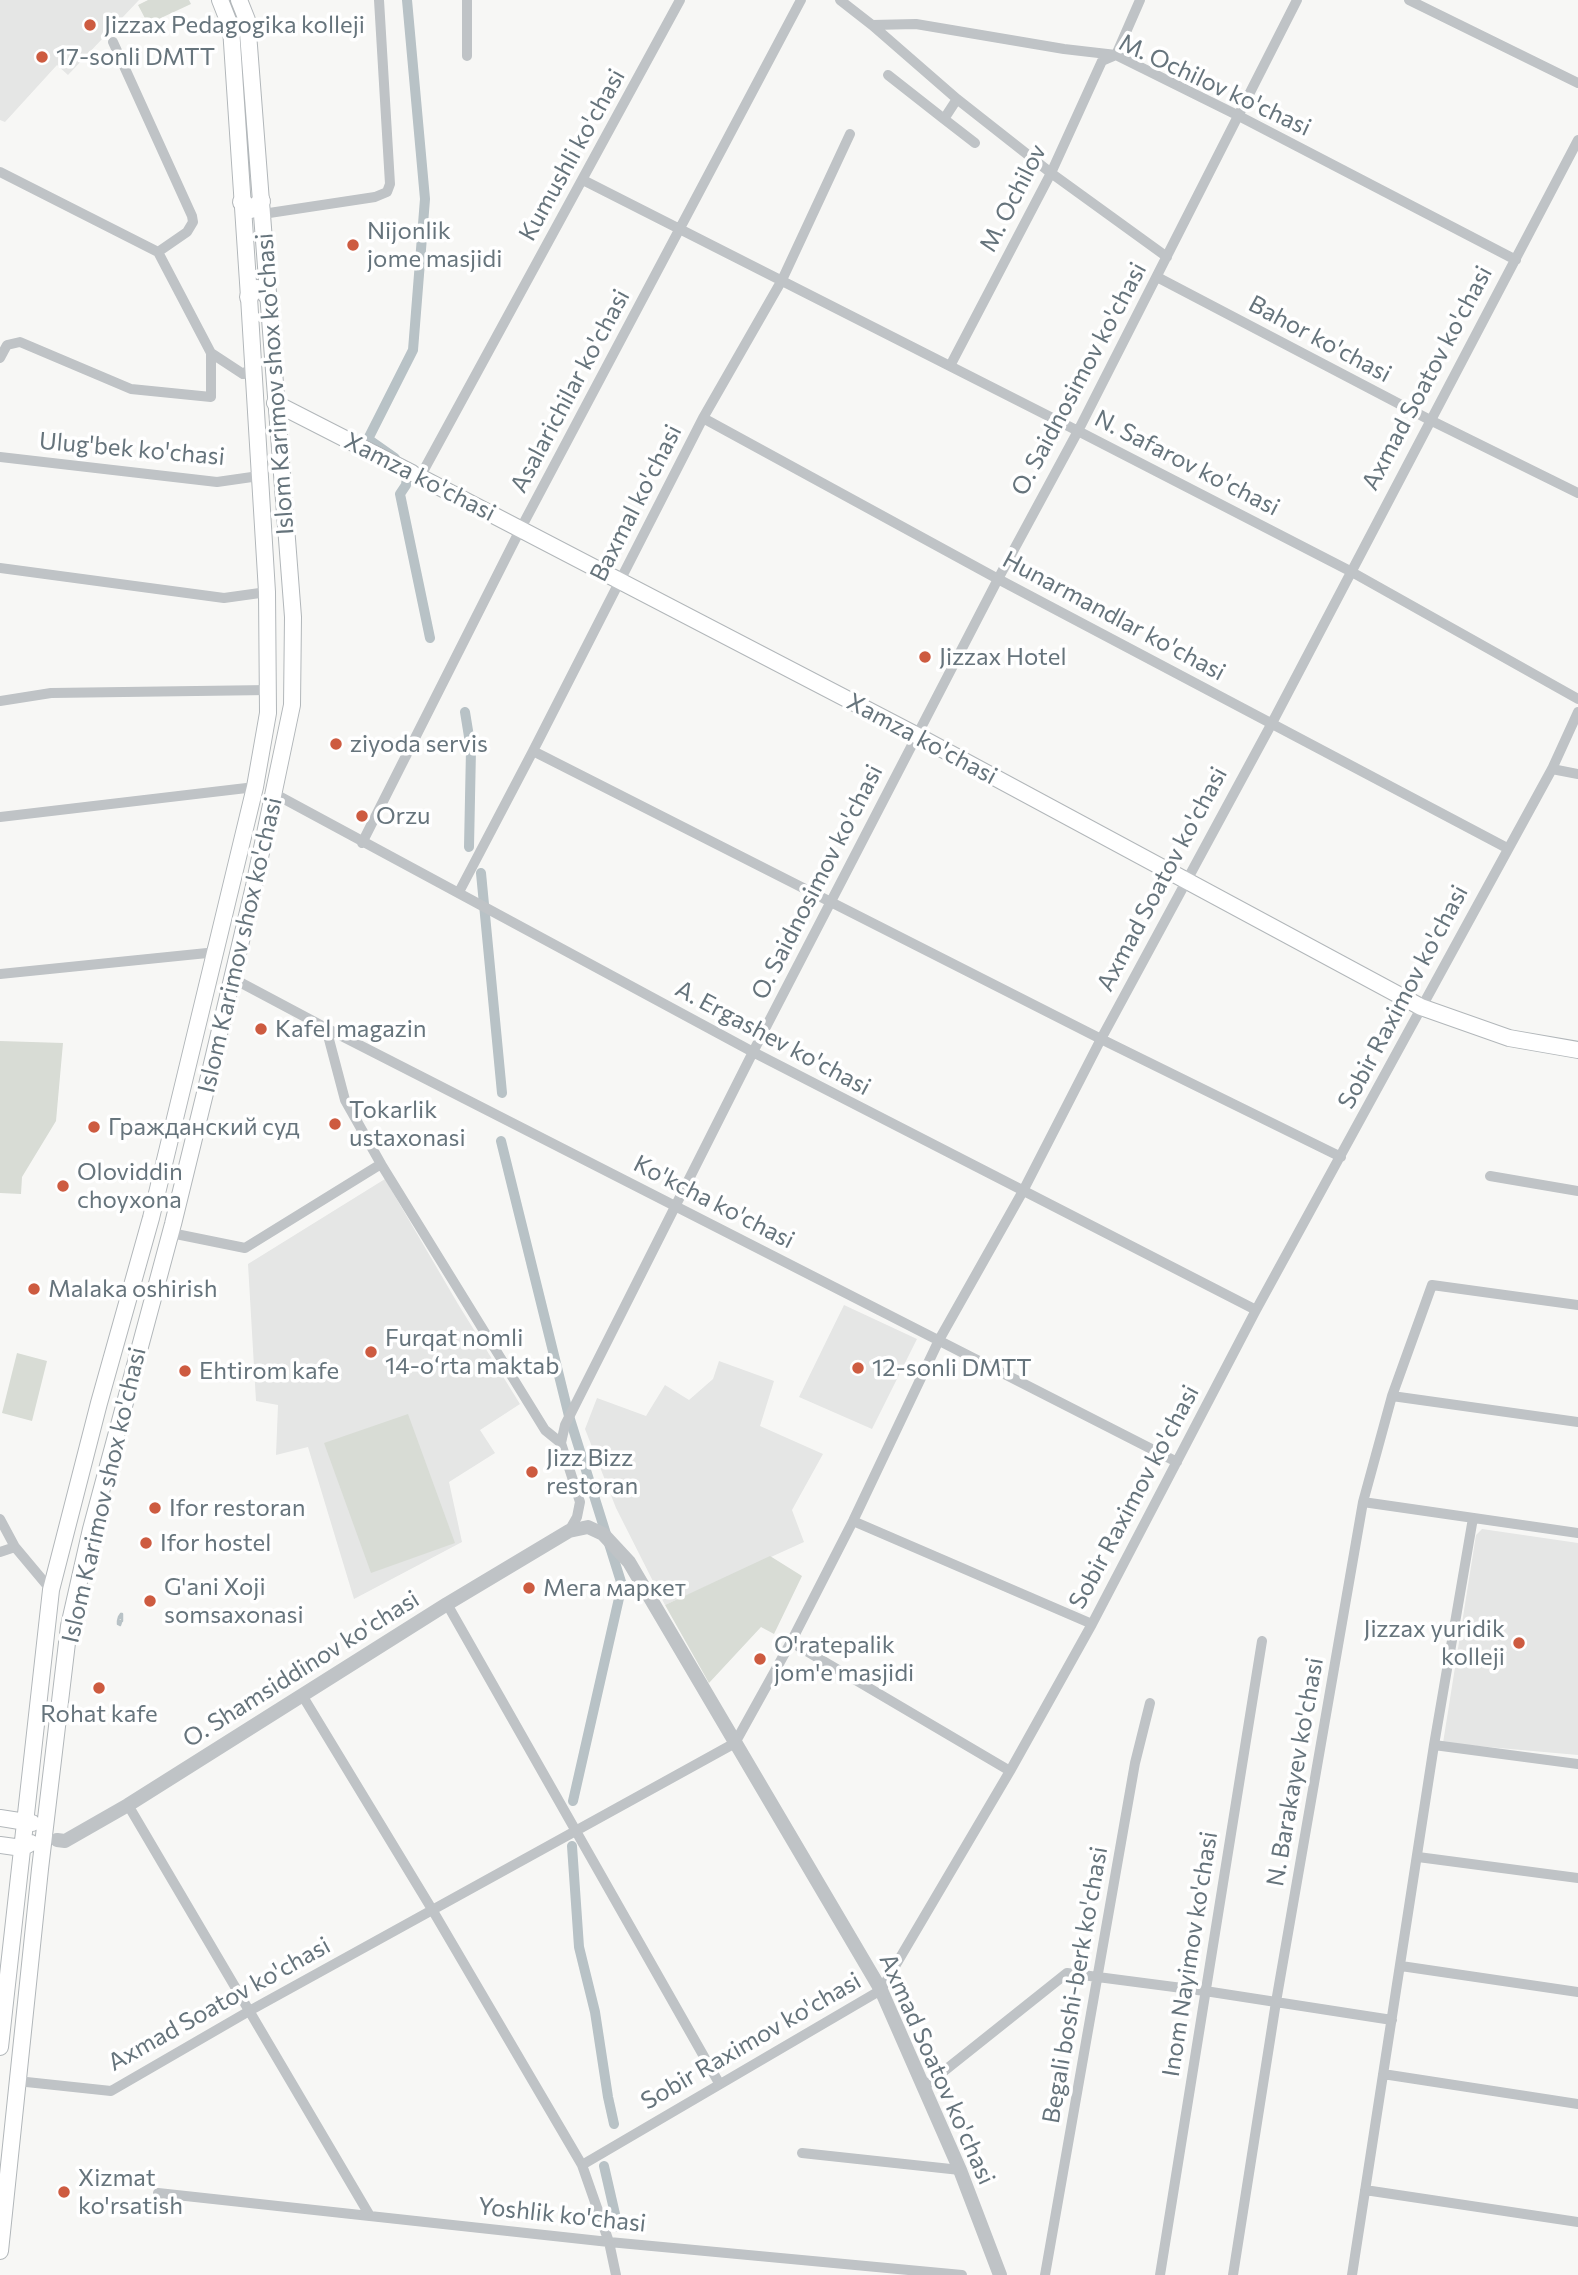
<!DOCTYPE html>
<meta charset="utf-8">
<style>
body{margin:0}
canvas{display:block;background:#f7f7f5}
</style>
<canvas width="1578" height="2275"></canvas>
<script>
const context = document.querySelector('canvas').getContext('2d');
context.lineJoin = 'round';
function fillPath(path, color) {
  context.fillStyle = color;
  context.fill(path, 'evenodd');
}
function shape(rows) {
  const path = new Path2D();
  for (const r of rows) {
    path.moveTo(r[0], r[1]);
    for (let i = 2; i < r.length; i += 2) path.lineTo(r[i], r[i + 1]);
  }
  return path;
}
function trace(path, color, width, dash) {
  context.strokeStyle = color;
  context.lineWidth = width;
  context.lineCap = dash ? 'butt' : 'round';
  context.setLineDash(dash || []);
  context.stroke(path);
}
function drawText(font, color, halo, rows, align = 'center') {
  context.font = font + ' Commissioner,sans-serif';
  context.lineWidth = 7;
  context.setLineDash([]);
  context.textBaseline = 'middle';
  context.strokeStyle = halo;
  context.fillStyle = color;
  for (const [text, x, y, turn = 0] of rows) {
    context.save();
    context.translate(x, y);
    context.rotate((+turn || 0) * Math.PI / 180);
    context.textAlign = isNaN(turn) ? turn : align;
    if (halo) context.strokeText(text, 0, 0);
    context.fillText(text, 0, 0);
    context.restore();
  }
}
fillPath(shape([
 [0,0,139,0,68,75,57,65,5,122,0,120],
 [385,1179,458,1304,520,1404,480,1430,495,1453,449,1482,462,1542,354,1599,308,1447,276,1455,278,1405,256,1401,248,1264],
 [844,1305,917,1339,872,1429,799,1397],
 [719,1361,774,1381,760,1426,823,1454,792,1510,804,1542,665,1605,616,1508,585,1429,597,1398,646,1416,665,1385,689,1400,713,1379],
 [1482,1529,1578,1543,1578,1755,1443,1743,1476,1535]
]), '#e5e6e5');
fillPath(shape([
 [148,0,189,0,191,4,148,24,138,5],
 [0,1041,63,1043,56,1121,22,1177,21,1194,0,1193],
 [17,1353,47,1361,32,1421,2,1413],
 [408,1414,455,1543,371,1573,324,1443],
 [770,1556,802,1576,774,1634,761,1627,709,1683,665,1605]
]), '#d8dcd5');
trace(shape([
 [121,1614,122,1614,122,1618,119,1617,121,1614],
 [119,1617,122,1618,122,1621,118,1621,119,1617],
 [118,1621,121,1622,120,1625,118,1624,118,1621]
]), '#b8c2c6', 2.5);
trace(shape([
 [395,458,368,439,413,350,425,199,407,0],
 [408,467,406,485,400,494,430,638],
 [465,712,471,749,469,847],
 [481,873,502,1093],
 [501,1141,569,1416,622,1585,573,1801],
 [572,1846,579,1947,595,2012,608,2097,614,2124],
 [604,2166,618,2227]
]), '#b8c2c6', 10);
const secondary = shape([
 [275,403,412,473],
 [420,477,916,735,1421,1007,1509,1038,1578,1050],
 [0,1818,32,1823],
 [0,1845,22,1848,31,1843],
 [0,2047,51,1590,99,1403,151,1218,255,787,268,713,267,592,249,297,231,28,220,0],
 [0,2251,40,1869,69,1626,91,1529,173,1224,207,1085,254,886,292,705,293,617,247,20,239,0]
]);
const primary = shape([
 [242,202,250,209,257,207,261,201],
 [249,297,251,292,257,289,265,291,267,295]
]);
trace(secondary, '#b2b7ba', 18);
trace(primary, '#b3b7ba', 20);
trace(shape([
 [467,0,467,56],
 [840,0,872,25,916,24,1064,49,1116,55,1237,115,1516,260],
 [1409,0,1578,83],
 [872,25,957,99,1051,173,1167,257],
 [113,42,192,216,193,222,187,232,158,252],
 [888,75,944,119,957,99],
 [944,119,975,143],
 [0,172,158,252,211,353,243,374,249,370,253,364],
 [583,180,1078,431,1350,571,1578,699],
 [256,215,375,197,387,192,390,184,379,0],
 [1157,277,1430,420,1578,493],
 [0,358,7,345,20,342,131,389,211,397,211,353],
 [950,366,1051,173,1102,61,1116,55,1140,0],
 [703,418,998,579,1507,848],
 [0,457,217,482,259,476],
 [420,477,680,0],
 [0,568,224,598,267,592],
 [0,701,51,693,269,690],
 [533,751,1101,1039,1341,1157],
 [1552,769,1578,774],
 [275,794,753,1052,1256,1310],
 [0,817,255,787],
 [362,843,521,528,801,0],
 [459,892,533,751,703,418,782,280,850,134],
 [0,974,217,952],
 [232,978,326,1028,1177,1462],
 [326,1028,345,1100,381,1164,545,1430,561,1443],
 [1490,1176,1578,1191],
 [171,1233,245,1248,381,1164],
 [1392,1396,1578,1422],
 [1363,1502,1578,1533],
 [0,1519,15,1547,51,1590],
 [853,1521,1092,1624],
 [569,1531,577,1517,580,1502,561,1443,565,1425,753,1052,998,579,1078,431,1297,0],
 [0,1552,15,1547],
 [447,1604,719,2083],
 [791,1642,1010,1771],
 [302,1695,433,1911,582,2165,609,2242,616,2275],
 [1434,1745,1578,1764],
 [128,1805,370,2216],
 [1418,1857,1578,1878],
 [1401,1966,1578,1992],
 [1383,2074,1578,2104],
 [17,2081,111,2091,251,2010,735,1743,791,1642,853,1521,939,1340,1023,1191,1101,1039,1272,723,1578,140],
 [924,2087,1067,1973,1205,1991,1392,2020],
 [802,2153,960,2170],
 [582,2165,881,1990,1010,1771,1092,1624,1256,1310,1552,769,1578,712],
 [1365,2190,1578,2222],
 [158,2193,609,2242,962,2275],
 [1045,2275,1135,1763,1150,1703],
 [1160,2275,1262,1641],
 [1233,2275,1276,2002,1363,1502,1392,1396,1432,1285,1578,1305],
 [1352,2275,1434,1745,1473,1518]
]), '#bfc3c6', 10);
trace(shape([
 [57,1840,65,1841,128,1805,447,1604,569,1531,588,1527,603,1534,629,1562,881,1990,960,2170,1000,2275]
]), '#bfc3c6', 14);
trace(secondary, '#fff', 16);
trace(primary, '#fff', 18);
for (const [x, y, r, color] of [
 [90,25,7,"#cd5b40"],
 [42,57,7,"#cd5b40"],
 [353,245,7,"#cd5b40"],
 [925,657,7,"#cd5b40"],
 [336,744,7,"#cd5b40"],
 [362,816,7,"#cd5b40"],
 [261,1029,7,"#cd5b40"],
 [335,1124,7,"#cd5b40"],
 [94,1127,7,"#cd5b40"],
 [63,1186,7,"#cd5b40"],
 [34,1289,7,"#cd5b40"],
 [371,1352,7,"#cd5b40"],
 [858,1368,7,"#cd5b40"],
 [185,1371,7,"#cd5b40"],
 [532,1472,7,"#cd5b40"],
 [155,1508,7,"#cd5b40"],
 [146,1543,7,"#cd5b40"],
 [529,1588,7,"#cd5b40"],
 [150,1601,7,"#cd5b40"],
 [1519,1643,7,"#cd5b40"],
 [760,1659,7,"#cd5b40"],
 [99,1688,7,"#cd5b40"],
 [64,2192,7,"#cd5b40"]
]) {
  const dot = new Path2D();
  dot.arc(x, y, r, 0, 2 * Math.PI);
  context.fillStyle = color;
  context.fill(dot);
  trace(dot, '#fff', 2.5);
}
drawText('24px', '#66747c', '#fff', [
 ["Jizzax Pedagogika kolleji",104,25],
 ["17-sonli DMTT",56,57],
 ["Nijonlik",367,231],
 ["jome masjidi",367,259],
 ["Jizzax Hotel",939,657],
 ["ziyoda servis",350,744],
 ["Orzu",376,816],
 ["Kafel magazin",275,1029],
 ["Tokarlik",349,1110],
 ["ustaxonasi",349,1138],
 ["Гражданский суд",108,1127],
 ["Oloviddin",77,1172],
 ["choyxona",77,1200],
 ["Malaka oshirish",48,1289],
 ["Furqat nomli",385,1338],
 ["14-oʻrta maktab",385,1366],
 ["12-sonli DMTT",872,1368],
 ["Ehtirom kafe",199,1371],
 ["Jizz Bizz",546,1458],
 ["restoran",546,1486],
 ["Ifor restoran",169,1508],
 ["Ifor hostel",160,1543],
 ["G'ani Xoji",164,1587],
 ["somsaxonasi",164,1615],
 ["Мега маркет",543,1588],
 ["Jizzax yuridik",1505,1629,"right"],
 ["kolleji",1505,1657,"right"],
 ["O'ratepalik",774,1645],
 ["jom'e masjidi",774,1673],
 ["Rohat kafe",99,1714,"center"],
 ["Xizmat",78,2178],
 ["ko'rsatish",78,2206]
], 'left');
drawText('24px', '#66747c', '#fff', [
 ["M. Ochilov ko'chasi",1215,85,25],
 ["Kumushli ko'chasi",572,155,-61],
 ["M. Ochilov",1013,198,-63],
 ["Bahor ko'chasi",1320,339,28],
 ["Axmad Soatov ko'chasi",1427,378,-62],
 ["O. Saidnosimov ko'chasi",1079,379,-62],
 ["Islom Karimov shox ko'chasi",275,384,-94],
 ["Asalarichilar ko'chasi",570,391,-62],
 ["Ulug'bek ko'chasi",132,449,5],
 ["N. Safarov ko'chasi",1187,463,27],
 ["Xamza ko'chasi",420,477,27],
 ["Baxmal ko'chasi",636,503,-63],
 ["Hunarmandlar ko'chasi",1114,616,28],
 ["Xamza ko'chasi",922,739,28],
 ["Axmad Soatov ko'chasi",1162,879,-62],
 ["O. Saidnosimov ko'chasi",817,882,-63],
 ["Islom Karimov shox ko'chasi",240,945,-77],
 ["Sobir Raximov ko'chasi",1403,997,-62],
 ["A. Ergashev ko'chasi",773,1038,28],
 ["Ko'kcha ko'chasi",714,1202,27],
 ["Islom Karimov shox ko'chasi",104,1495,-77],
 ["Sobir Raximov ko'chasi",1134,1497,-62],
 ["O. Shamsiddinov ko'chasi",301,1669,-32],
 ["N. Barakayev ko'chasi",1295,1772,-80],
 ["Inom Nayimov ko'chasi",1190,1954,-81],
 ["Begali boshi-berk ko'chasi",1075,1985,-80],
 ["Axmad Soatov ko'chasi",219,2004,-29],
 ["Sobir Raximov ko'chasi",751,2041,-30],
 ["Axmad Soatov ko'chasi",937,2069,66],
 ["Yoshlik ko'chasi",562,2215,6]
]);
</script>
